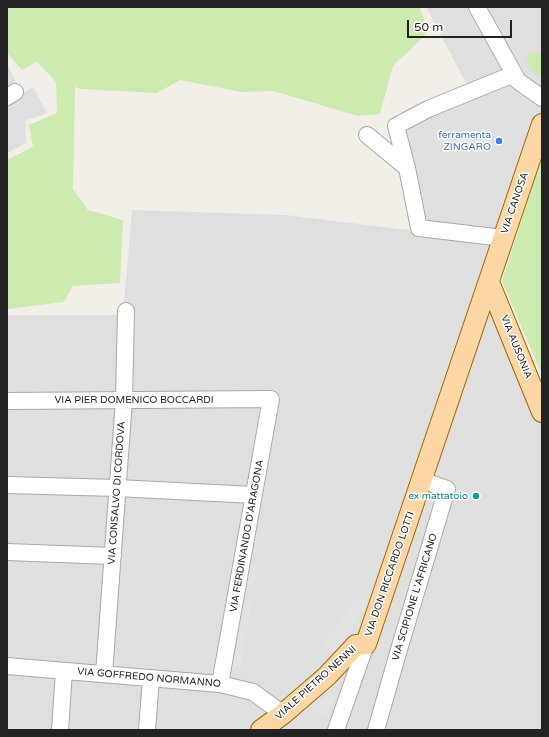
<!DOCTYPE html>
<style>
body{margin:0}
#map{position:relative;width:549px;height:737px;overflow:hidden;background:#f2efe9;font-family:"Varela Round",sans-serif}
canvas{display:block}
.frame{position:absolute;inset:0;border:8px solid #222;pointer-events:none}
.scale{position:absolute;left:407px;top:20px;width:105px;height:18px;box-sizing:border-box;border:2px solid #222;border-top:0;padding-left:5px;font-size:12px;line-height:14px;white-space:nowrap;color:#222;-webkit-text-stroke:3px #fff;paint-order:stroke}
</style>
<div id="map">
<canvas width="549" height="737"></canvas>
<div class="frame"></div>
<div class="scale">50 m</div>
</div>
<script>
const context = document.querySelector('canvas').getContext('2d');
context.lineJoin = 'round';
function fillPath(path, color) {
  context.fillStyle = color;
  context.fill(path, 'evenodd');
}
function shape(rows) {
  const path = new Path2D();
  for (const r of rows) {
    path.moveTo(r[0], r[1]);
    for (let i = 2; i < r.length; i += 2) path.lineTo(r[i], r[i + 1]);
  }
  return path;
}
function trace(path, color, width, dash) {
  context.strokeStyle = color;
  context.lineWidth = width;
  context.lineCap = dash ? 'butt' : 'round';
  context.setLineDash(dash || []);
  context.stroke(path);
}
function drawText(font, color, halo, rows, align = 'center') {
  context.font = font + ' "Varela Round",sans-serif';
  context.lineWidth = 3;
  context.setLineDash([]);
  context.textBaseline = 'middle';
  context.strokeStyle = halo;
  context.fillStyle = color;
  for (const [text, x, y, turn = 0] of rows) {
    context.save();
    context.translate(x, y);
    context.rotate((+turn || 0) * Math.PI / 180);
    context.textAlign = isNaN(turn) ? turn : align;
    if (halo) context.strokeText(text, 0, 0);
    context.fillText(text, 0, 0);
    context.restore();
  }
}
fillPath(shape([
 [426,7,542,7,542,122,493,285,542,409,542,730,7,730,7,315,123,315,132,210,286,215,416,231,394,124,469,89],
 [7,63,21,94,33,87,47,113,25,121,26,143,7,153]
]), '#e0dfdf');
fillPath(shape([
 [7,7,420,7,428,32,393,66,380,114,358,116,273,91,241,92,180,80,157,93,81,89,75,87,73,189,88,210,123,220,120,283,73,286,64,302,7,309,7,160,33,147,29,125,57,113,56,82,37,62,22,70,7,53],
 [527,53,542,53,541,74,534,75,527,62],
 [542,157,542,375,502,281]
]), '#cdebb0');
fillPath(shape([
 [250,564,258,565,254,586,246,585],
 [358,596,369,604,334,651,324,643],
 [242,600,252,602,248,625,238,623],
 [237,630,246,631,241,668,231,666],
 [328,693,335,697,327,717,310,711]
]), '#e2e2e2');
const minor = shape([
 [477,7,518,81,542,98],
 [7,97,15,92],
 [367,135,407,168,419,228,503,238],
 [407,168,396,126,428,109,514,74],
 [7,401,271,399,220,684],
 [7,485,117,488,254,495],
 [7,552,113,556],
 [7,666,220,684,253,692,283,714],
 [104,674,124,400,126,311],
 [60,730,64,671],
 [147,730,151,678],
 [336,730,366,644],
 [376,730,398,653,447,489,422,480]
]);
const major = shape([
 [489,282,542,412],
 [261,730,283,714,327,676,356,645,366,644,542,124]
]);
trace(minor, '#a9a9a9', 18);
trace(major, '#a06b00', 22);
trace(minor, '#fff', 16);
trace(major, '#fcd6a4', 20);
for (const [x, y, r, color] of [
 [499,141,4,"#3f7fe0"],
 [476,496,4,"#0f9aa8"]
]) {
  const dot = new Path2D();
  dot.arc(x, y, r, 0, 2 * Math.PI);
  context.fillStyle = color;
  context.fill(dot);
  trace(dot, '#fff', 1.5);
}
drawText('10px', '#366cbe', '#fff', [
 ["ferramenta",491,135],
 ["ZINGARO",491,147]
], 'right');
drawText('10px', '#222', '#fff', [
 ["VIA CANOSA",515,203,-71],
 ["VIA AUSONIA",516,347,68],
 ["VIA PIER DOMENICO BOCCARDI",134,400],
 ["VIA CONSALVO DI CORDOVA",117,493,-86],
 ["VIA FERDINANDO D'ARAGONA",247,536,-80],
 ["VIA DON RICCARDO LOTTI",390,574,-71],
 ["VIA SCIPIONE L'AFRICANO",415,597,-73],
 ["VIA GOFFREDO NORMANNO",149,678,5],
 ["VIALE PIETRO NENNI",316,683,-42]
]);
drawText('10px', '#0d838f', '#fff', [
 ["ex mattatoio",468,496]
], 'right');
</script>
